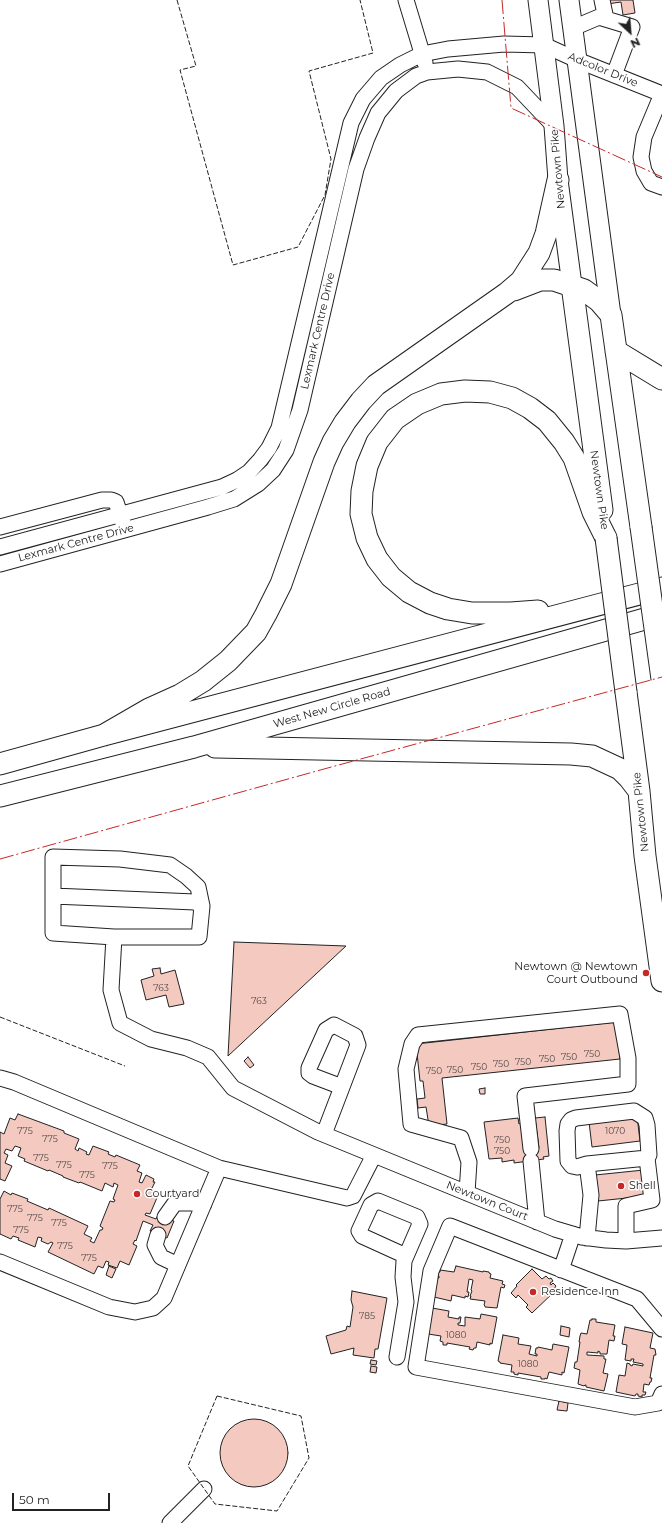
<!DOCTYPE html>
<style>
body{margin:0}
#map{position:relative;width:662px;height:1523px;overflow:hidden;background:#fff;font-family:Montserrat,sans-serif}
canvas{display:block}
.north{position:absolute;left:610px;top:12px;width:40px;height:40px;-webkit-text-stroke:3px #fff;paint-order:stroke;rotate:154deg;font-size:11px;font-weight:700;line-height:16px;text-align:center;color:#222}
.north::after{content:'';display:block;margin:auto;width:14px;height:18px;background:#222;clip-path:polygon(50% 0,100% 100%,50% 72%,0 100%)}
.scale{position:absolute;left:12px;top:1493px;width:98px;height:18px;box-sizing:border-box;border:2px solid #222;border-top:0;padding-left:5px;font-size:12px;line-height:14px;white-space:nowrap;color:#222;-webkit-text-stroke:3px #fff;paint-order:stroke}
</style>
<div id="map">
<canvas width="662" height="1523"></canvas>
<div class="north">N</div>
<div class="scale">50 m</div>
</div>
<script>
const context = document.querySelector('canvas').getContext('2d');
context.lineJoin = 'round';
function fillPath(path, color) {
  context.fillStyle = color;
  context.fill(path, 'evenodd');
}
function shape(rows) {
  const path = new Path2D();
  for (const r of rows) {
    if (r.length === 3) {
      path.moveTo(r[0] + r[2], r[1]);
      path.arc(r[0], r[1], r[2], 0, 2 * Math.PI);
      continue;
    }
    path.moveTo(r[0], r[1]);
    for (let i = 2; i < r.length; i += 2) path.lineTo(r[i], r[i + 1]);
  }
  return path;
}
function trace(path, color, width, dash) {
  context.strokeStyle = color;
  context.lineWidth = width;
  context.lineCap = dash ? 'butt' : 'round';
  context.setLineDash(dash || []);
  context.stroke(path);
}
function drawText(font, color, halo, rows, align = 'center') {
  context.font = font + ' Montserrat,sans-serif';
  context.lineWidth = 3;
  context.setLineDash([]);
  context.textBaseline = 'middle';
  context.strokeStyle = halo;
  context.fillStyle = color;
  for (const [text, x, y, turn = 0] of rows) {
    context.save();
    context.translate(x, y);
    context.rotate((+turn || 0) * Math.PI / 180);
    context.textAlign = isNaN(turn) ? turn : align;
    if (halo) context.strokeText(text, 0, 0);
    context.fillText(text, 0, 0);
    context.restore();
  }
}
const building = shape([
 [606,0,633,0,635,13,623,15,621,2,607,4,606,0],
 [234,942,346,946,228,1056,234,942],
 [160,968,161,974,175,970,184,1004,169,1007,166,995,146,1000,141,980,154,976,152,969,160,968],
 [616,1022,620,1059,442,1078,447,1124,429,1126,426,1107,418,1108,417,1099,425,1098,423,1081,420,1081,416,1044,616,1022],
 [248,1057,254,1065,250,1068,244,1061,248,1057],
 [485,1088,485,1094,480,1094,479,1089,485,1088],
 [18,1114,64,1131,64,1133,79,1139,75,1149,78,1151,79,1148,87,1152,86,1154,89,1155,93,1146,109,1152,108,1154,115,1157,116,1155,140,1165,137,1171,142,1173,139,1182,142,1183,146,1175,154,1179,153,1182,155,1182,151,1190,159,1193,150,1214,146,1213,145,1215,156,1219,158,1215,174,1221,167,1238,150,1231,153,1225,143,1221,136,1241,135,1240,133,1244,137,1246,129,1265,120,1261,117,1268,108,1265,109,1262,106,1261,103,1268,98,1266,94,1274,48,1252,53,1243,51,1242,48,1244,41,1241,42,1238,38,1237,35,1247,18,1240,19,1238,13,1236,11,1239,0,1234,0,1199,4,1191,11,1195,12,1193,28,1199,27,1201,48,1210,49,1208,88,1226,84,1234,92,1238,90,1241,94,1243,100,1230,102,1230,103,1228,100,1226,110,1201,114,1202,115,1200,113,1199,118,1185,114,1183,113,1187,105,1183,102,1191,80,1182,79,1183,63,1177,63,1176,49,1170,48,1171,24,1161,25,1159,18,1156,21,1148,15,1146,12,1151,6,1149,4,1153,8,1155,5,1163,12,1166,5,1181,0,1179,0,1132,4,1134,10,1118,15,1120,18,1114],
 [637,1116,640,1141,592,1147,589,1122,637,1116],
 [545,1117,549,1156,543,1157,544,1159,514,1163,514,1160,502,1162,502,1158,489,1159,484,1122,518,1118,519,1124,521,1123,524,1150,539,1148,535,1118,545,1117],
 [644,1170,646,1196,598,1201,595,1175,644,1170],
 [109,1266,116,1269,112,1278,106,1275,109,1266],
 [456,1266,483,1272,483,1271,489,1272,489,1273,491,1274,490,1278,503,1281,502,1284,505,1285,504,1288,501,1287,497,1308,485,1307,485,1306,484,1305,485,1301,470,1299,471,1296,470,1296,472,1291,471,1290,473,1280,469,1279,467,1292,469,1292,468,1297,465,1296,465,1298,452,1295,451,1301,434,1297,437,1278,439,1278,439,1276,438,1276,438,1272,440,1272,440,1270,454,1272,456,1266],
 [532,1269,542,1279,546,1276,549,1279,551,1278,553,1281,550,1283,551,1285,553,1283,556,1286,554,1289,555,1291,532,1313,526,1307,528,1305,518,1295,516,1298,511,1293,517,1286,516,1285,532,1269],
 [352,1291,387,1298,378,1349,375,1349,374,1358,353,1355,354,1348,331,1354,326,1336,346,1330,347,1326,350,1327,353,1307,351,1300,352,1291],
 [432,1308,449,1311,448,1317,459,1319,459,1317,461,1317,460,1323,458,1323,458,1325,465,1326,465,1317,480,1319,481,1314,497,1317,492,1344,490,1343,490,1345,477,1342,476,1348,474,1348,473,1350,469,1349,470,1347,447,1343,447,1345,443,1345,443,1342,440,1341,441,1336,428,1334,432,1308],
 [592,1319,596,1319,596,1322,615,1325,613,1336,615,1336,614,1341,609,1340,607,1354,600,1354,600,1352,598,1351,598,1353,587,1352,587,1355,604,1356,604,1359,606,1359,603,1373,608,1374,604,1391,586,1387,586,1385,585,1385,584,1386,578,1384,580,1370,574,1368,575,1362,577,1362,580,1342,579,1342,580,1336,581,1333,587,1334,590,1320,592,1320,592,1319],
 [561,1326,570,1328,569,1337,560,1335,561,1326],
 [625,1327,653,1333,650,1348,655,1349,656,1355,654,1355,650,1378,652,1378,651,1382,650,1382,649,1385,644,1384,643,1392,646,1392,645,1395,642,1395,642,1397,638,1396,638,1394,636,1394,635,1396,616,1392,619,1375,625,1376,627,1363,630,1364,630,1365,632,1366,633,1364,643,1366,643,1364,633,1362,634,1359,631,1359,631,1361,625,1360,627,1345,622,1344,625,1327],
 [503,1335,519,1338,518,1344,531,1346,529,1354,537,1356,537,1354,535,1354,536,1348,538,1348,538,1347,552,1350,553,1344,569,1347,564,1373,562,1372,562,1375,549,1372,547,1379,545,1378,545,1379,541,1379,541,1377,518,1373,518,1375,514,1374,514,1372,511,1372,512,1365,500,1363,500,1362,498,1361,503,1335],
 [371,1360,377,1361,376,1365,370,1364,371,1360],
 [371,1366,377,1367,376,1373,370,1372,371,1366],
 [559,1401,568,1403,567,1411,557,1410,559,1401],
 [254,1453,34]
]);
fillPath(building, '#f3c9c0');
trace(building, '#222', 1);
const minor = shape([
 [406,0,425,63],
 [602,0,606,19],
 [573,28,599,17,632,27,614,75],
 [662,94,644,137,641,157,644,171,651,183,662,187],
 [0,527,102,500,111,500,116,502,123,523],
 [0,547,222,487,237,480,249,472,260,460,269,448,279,428,351,123,363,99,381,78,400,65,422,54,448,49,504,44,544,45,577,60,662,94],
 [0,564,208,507,234,499,258,484,273,470,286,450,300,410,356,169,367,138,378,113,396,91,416,76,427,72,458,69,487,72,517,87,554,126],
 [53,857,120,859,170,865,186,876,198,887,202,906,199,937,114,937,53,933,53,857],
 [53,896,195,902,202,906],
 [114,937,111,990,120,1023,151,1039,187,1048,208,1057,233,1088,318,1132,555,1229,582,1237,606,1240,626,1241,662,1238],
 [0,1078,14,1082,219,1168,347,1198,353,1196,374,1155],
 [324,1134,342,1087,358,1045,355,1036,334,1025,326,1030,309,1068,309,1073,313,1076,342,1087],
 [531,1161,537,1222],
 [587,1164,577,1167,572,1166,568,1161,567,1131,568,1124,571,1120,576,1118,634,1111,645,1118,647,1125,649,1155,647,1158],
 [467,1193,469,1162,461,1138,411,1124,406,1069,412,1044,418,1035,620,1014,628,1058,628,1084,525,1096,531,1149],
 [165,1217,175,1203,191,1203,204,1204],
 [158,1235,155,1245,161,1257,178,1265],
 [587,1238,591,1195,587,1164,647,1158,652,1200,626,1206,626,1241],
 [0,1262,109,1307,135,1312,153,1308,164,1298,219,1168],
 [561,1270,573,1234],
 [662,1329,637,1299,450,1226,431,1271,416,1367,635,1407,658,1403,662,1394],
 [397,1357,406,1302,403,1277,404,1261,420,1224,417,1217,378,1201,371,1205,359,1231,362,1236,406,1256],
 [170,1523,204,1489]
]);
const major = shape([
 [538,0,554,126,558,180,572,285],
 [569,0,611,315]
]);
const highway = shape([
 [572,285,602,510],
 [514,290,540,280,554,280,584,290,599,301,611,315,641,527],
 [616,351,662,379],
 [538,611,511,613,472,613,448,609,430,603,409,592,391,577,377,559,367,538,361,514,362,491,367,466,377,442,395,419,417,404,441,394,465,391,490,392,512,398,530,408,547,421,564,442,574,458,593,512,606,538],
 [626,692,639,791,645,856,662,981],
 [104,735,149,709,180,695,203,681,228,661,256,632,266,614,281,584,324,462,333,442,345,422,361,401,376,385,507,293,521,281,539,253,546,234,558,180],
 [215,747,571,754,592,756,620,769,629,778,639,791],
 [0,764,104,735,662,588],
 [0,796,194,747,662,614]
]);
trace(minor, '#222', 17);
trace(major, '#222', 21);
trace(highway, '#222', 23);
trace(minor, '#fff', 15);
trace(major, '#fff', 19);
trace(highway, '#fff', 21);
const highwayBridge = shape([
 [641,527,662,679],
 [606,538,626,692]
]);
trace(highwayBridge, '#222', 23, []);
trace(highwayBridge, '#fff', 21);
trace(shape([
 [177,0,196,66,180,70,233,265,298,247,325,195,331,159,309,71,373,53,360,0],
 [0,1017,125,1066],
 [217,1396,301,1416,309,1458,277,1511,215,1504,188,1466,217,1396]
]), '#222', 1, [5, 2]);
trace(shape([
 [502,0,511,108,662,177],
 [0,859,324,769,662,677]
]), '#c62828', 1, [14, 3, 2, 3]);
for (const [x, y, r, color] of [
 [646,973,4,"#c62828"],
 [621,1186,4,"#c62828"],
 [137,1194,4,"#c62828"],
 [533,1292,4,"#c62828"]
]) {
  const dot = new Path2D();
  dot.arc(x, y, r, 0, 2 * Math.PI);
  context.fillStyle = color;
  context.fill(dot);
  trace(dot, '#fff', 1.5);
}
drawText('9px', '#564c4a', null, [
 ["763",161,988],
 ["763",259,1001],
 ["750",592,1054],
 ["750",569,1057],
 ["750",547,1059],
 ["750",523,1062],
 ["750",501,1064],
 ["750",479,1067],
 ["750",455,1070],
 ["750",434,1071],
 ["775",25,1131],
 ["1070",615,1131],
 ["775",50,1139],
 ["750",502,1140],
 ["750",502,1151],
 ["775",41,1158],
 ["775",64,1165],
 ["775",110,1166],
 ["775",87,1175],
 ["775",15,1209],
 ["775",35,1218],
 ["775",59,1223],
 ["775",21,1230],
 ["775",65,1246],
 ["775",89,1258],
 ["785",367,1316],
 ["1080",456,1335],
 ["1080",528,1364]
]);
drawText('11px', '#222', '#fff', [
 ["Adcolor Drive",603,70,22],
 ["Newtown Pike",558,169,-95],
 ["Lexmark Centre Drive",318,331,-77],
 ["Newtown Pike",599,490,82],
 ["Lexmark Centre Drive",76,543,-15],
 ["West New Circle Road",332,708,-16],
 ["Newtown Pike",641,812,-96],
 ["Newtown Court",487,1201,22]
]);
drawText('11px', '#222', '#fff', [
 ["Newtown @ Newtown",638,967,"right"],
 ["Court Outbound",638,980,"right"],
 ["Shell",629,1186],
 ["Courtyard",145,1194],
 ["Residence Inn",541,1292]
], 'left');
</script>
